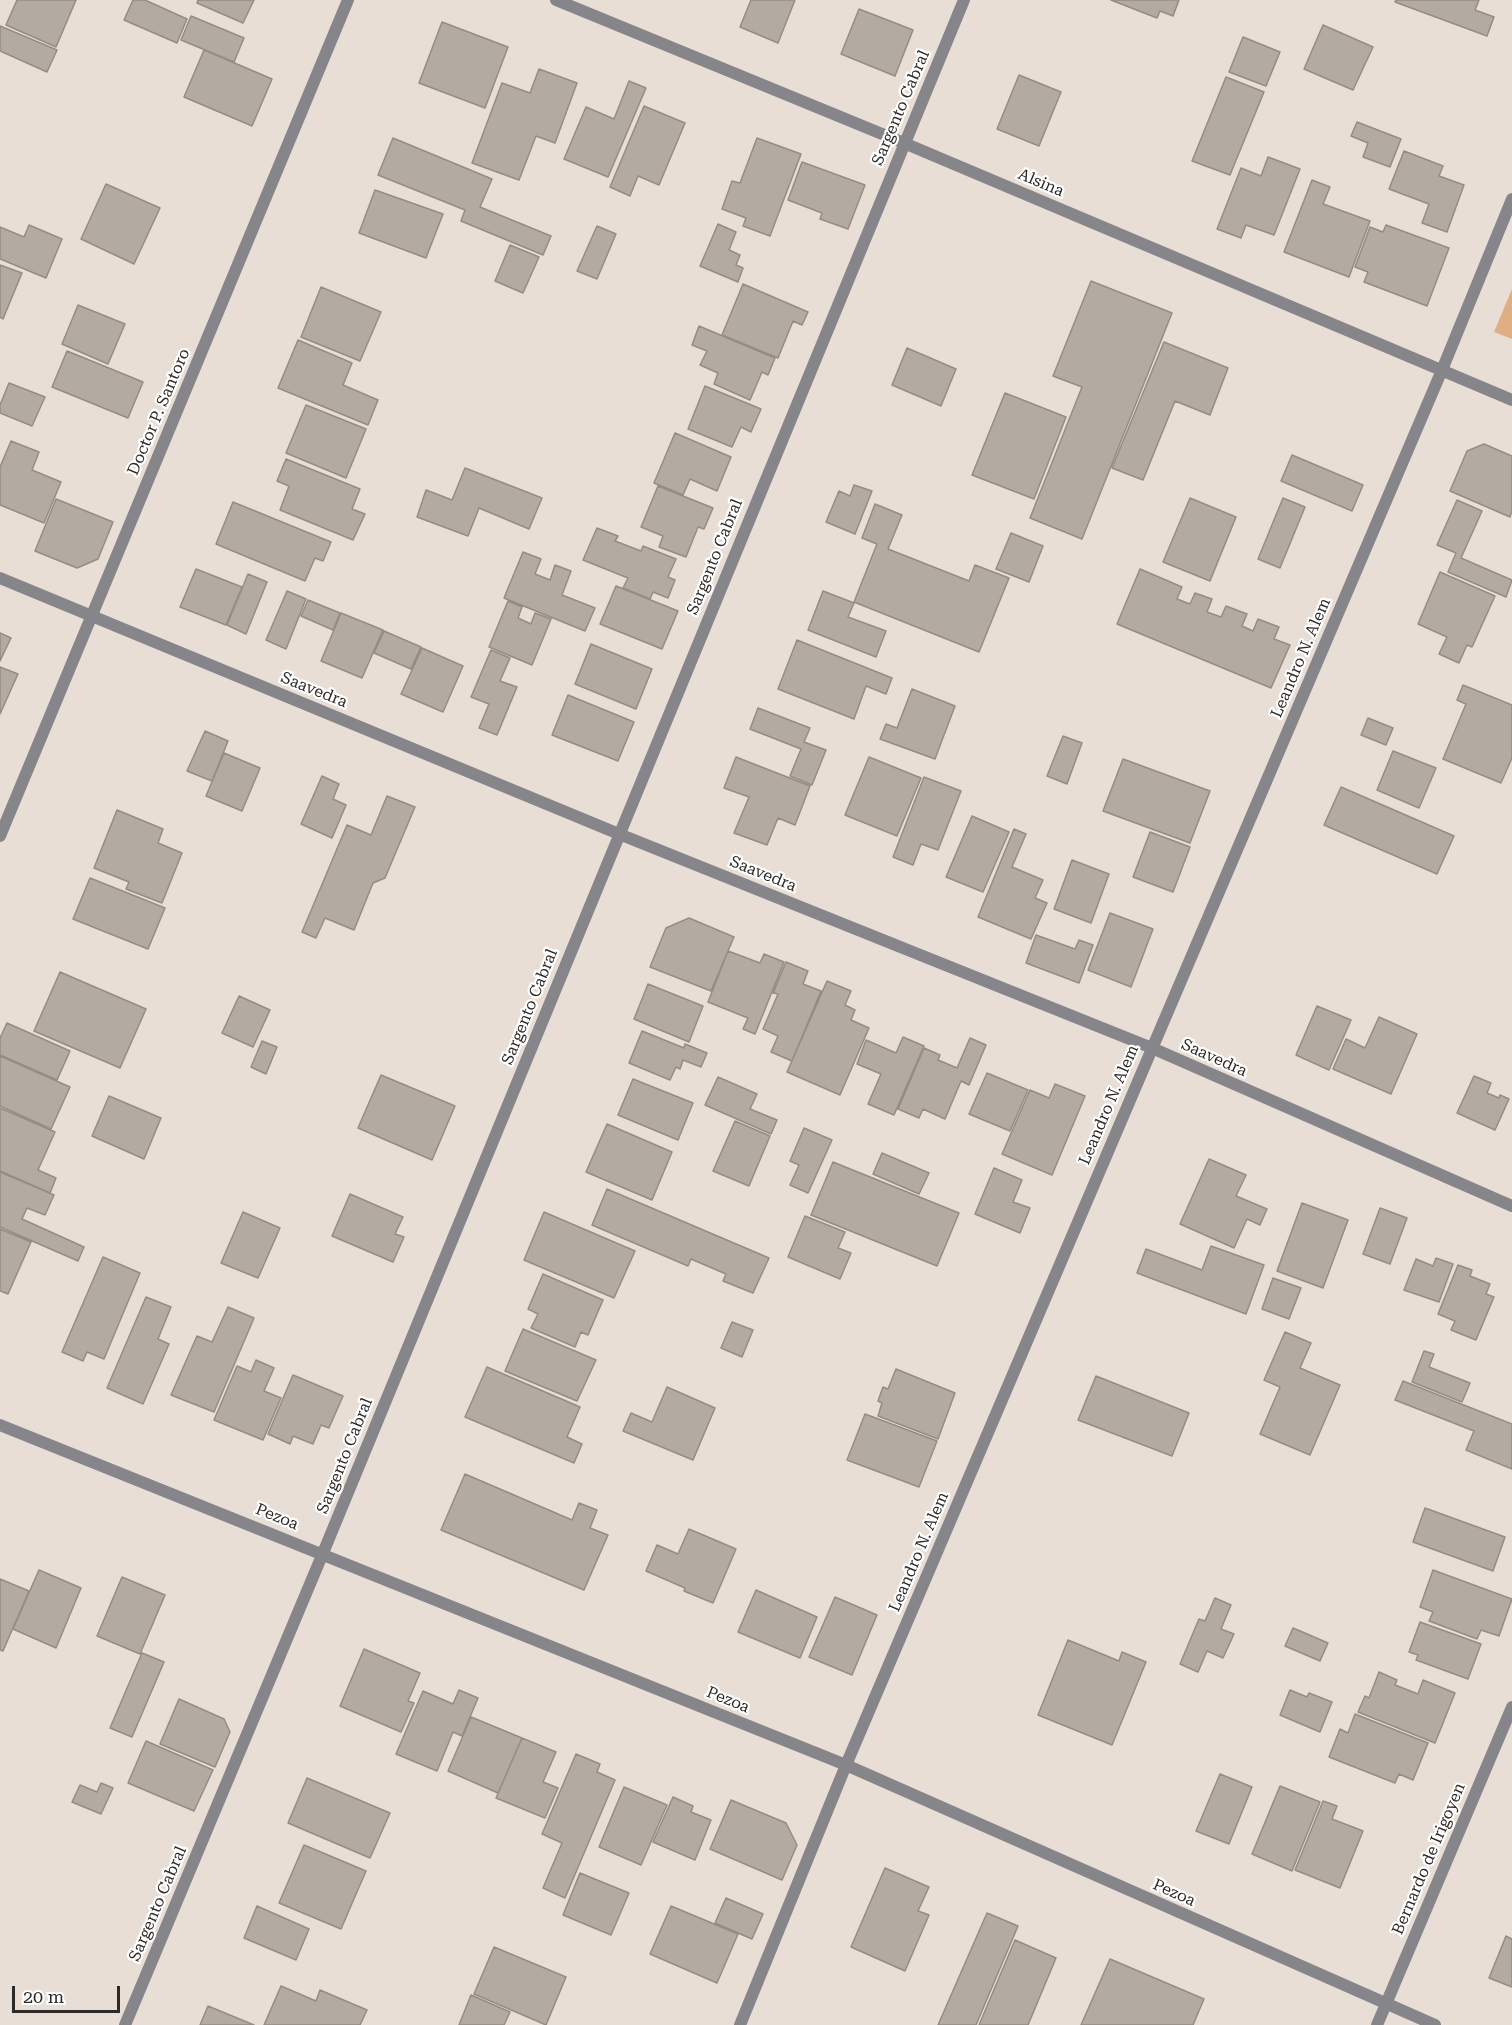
<!DOCTYPE html>
<style>
body{margin:0}
#map{position:relative;width:1512px;height:2025px;overflow:hidden;background:#e8ded6;font-family:"Roboto Serif",serif}
canvas{display:block}
.scale{position:absolute;left:12px;top:1986px;width:108px;height:27px;box-sizing:border-box;border:3px solid #2d2926;border-top:0;padding-left:8px;font-size:18px;line-height:21px;white-space:nowrap;color:#2d2926;-webkit-text-stroke:4px #fff;paint-order:stroke}
</style>
<div id="map">
<canvas width="1512" height="2025"></canvas>
<div class="scale">20 m</div>
</div>
<script>
const context = document.querySelector('canvas').getContext('2d');
context.lineJoin = 'round';
function fillPath(path, color) {
  context.fillStyle = color;
  context.fill(path, 'evenodd');
}
function shape(rows) {
  const path = new Path2D();
  for (const r of rows) {
    path.moveTo(r[0], r[1]);
    for (let i = 2; i < r.length; i += 2) path.lineTo(r[i], r[i + 1]);
  }
  return path;
}
function trace(path, color, width, dash) {
  context.strokeStyle = color;
  context.lineWidth = width;
  context.lineCap = dash ? 'butt' : 'round';
  context.setLineDash(dash || []);
  context.stroke(path);
}
function drawText(font, color, halo, rows, align = 'center') {
  context.font = font + ' "Roboto Serif",serif';
  context.lineWidth = 4.5;
  context.setLineDash([]);
  context.textBaseline = 'middle';
  context.strokeStyle = halo;
  context.fillStyle = color;
  for (const [text, x, y, turn = 0] of rows) {
    context.save();
    context.translate(x, y);
    context.rotate((+turn || 0) * Math.PI / 180);
    context.textAlign = isNaN(turn) ? turn : align;
    if (halo) context.strokeText(text, 0, 0);
    context.fillText(text, 0, 0);
    context.restore();
  }
}
fillPath(shape([
 [1512,289,1512,339,1494,332]
]), '#e0ae83');
const building = shape([
 [17,0,76,0,56,47,6,25,17,0],
 [133,0,145,0,187,19,177,43,124,20,133,0],
 [198,0,254,0,243,23,197,3,198,0],
 [751,0,795,0,778,43,740,27,751,0],
 [1111,0,1179,0,1173,16,1160,11,1157,18,1111,0],
 [1396,0,1479,0,1475,10,1494,17,1487,36,1395,2,1396,0],
 [859,9,913,30,895,76,841,54,859,9],
 [191,16,244,38,234,62,181,40,191,16],
 [442,22,508,47,485,108,419,83,442,22],
 [1323,25,1373,47,1353,90,1304,69,1323,25],
 [0,26,57,50,47,72,0,51,0,26],
 [1243,37,1280,52,1266,86,1229,72,1243,37],
 [204,50,272,79,252,126,184,97,204,50],
 [539,69,577,83,555,143,536,136,519,180,472,163,502,83,530,93,539,69],
 [1019,75,1061,92,1039,146,997,129,1019,75],
 [1226,77,1264,92,1230,175,1192,161,1226,77],
 [629,81,646,88,608,177,564,159,586,107,614,119,629,81],
 [644,106,685,123,659,185,638,176,630,196,610,187,644,106],
 [1357,122,1401,139,1390,167,1363,157,1368,143,1351,136,1357,122],
 [393,138,492,179,480,207,551,236,543,255,461,221,465,210,378,175,393,138],
 [757,138,801,154,770,236,743,226,746,218,722,209,732,181,740,183,757,138],
 [1404,151,1443,166,1439,176,1464,185,1447,232,1422,223,1429,204,1389,189,1404,151],
 [1268,157,1300,169,1274,235,1246,225,1241,238,1217,229,1241,168,1261,176,1268,157],
 [802,162,865,185,848,229,820,219,822,213,788,200,802,162],
 [1312,180,1330,187,1323,204,1370,221,1349,277,1284,252,1312,180],
 [106,184,160,208,134,264,81,239,106,184],
 [375,190,443,214,426,258,359,233,375,190],
 [718,224,736,232,729,250,740,255,736,265,743,268,738,282,700,266,718,224],
 [29,225,62,239,46,278,0,259,0,227,24,237,29,225],
 [1386,225,1449,248,1427,306,1364,282,1368,272,1355,267,1370,227,1383,232,1386,225],
 [597,226,616,234,597,279,577,271,597,226],
 [510,245,539,257,523,293,495,281,510,245],
 [0,265,22,273,3,319,0,317,0,265],
 [1091,281,1172,313,1082,539,1030,518,1082,387,1053,376,1091,281],
 [743,284,808,312,802,325,793,321,778,358,722,335,743,284],
 [321,287,381,312,360,361,301,337,321,287],
 [78,305,125,324,108,364,62,344,78,305],
 [699,326,775,358,768,375,762,372,750,400,714,384,718,373,700,365,707,351,692,345,699,326],
 [298,340,352,363,343,385,378,400,368,425,278,388,298,340],
 [1164,342,1228,368,1210,415,1175,401,1143,480,1112,468,1164,342],
 [907,348,956,369,941,406,892,385,907,348],
 [67,351,143,382,128,418,52,387,67,351],
 [9,383,45,397,32,426,0,413,0,405,9,383],
 [705,386,761,409,751,432,741,427,732,447,688,429,705,386],
 [1005,393,1066,417,1034,499,972,475,1005,393],
 [306,405,366,429,346,478,286,453,306,405],
 [675,433,731,457,717,491,690,479,683,495,654,483,675,433],
 [11,441,39,452,32,470,61,482,44,523,0,505,0,467,11,441],
 [1484,444,1512,456,1512,511,1510,517,1450,491,1467,451,1484,444],
 [1292,455,1363,485,1352,511,1281,481,1292,455],
 [286,459,360,489,352,509,365,514,353,540,280,510,289,486,277,481,286,459],
 [465,468,542,498,529,529,479,508,468,536,417,517,426,490,452,500,465,468],
 [854,485,872,491,855,534,826,522,839,491,850,496,854,485],
 [658,486,713,508,704,529,698,527,686,557,659,547,663,536,641,527,658,486],
 [1190,498,1236,517,1210,581,1163,562,1190,498],
 [1283,498,1305,507,1280,568,1258,559,1283,498],
 [56,499,113,522,98,559,77,568,35,551,56,499],
 [1457,500,1482,511,1461,558,1512,580,1506,597,1448,572,1456,553,1437,545,1457,500],
 [233,502,331,542,323,561,315,558,305,581,216,544,233,502],
 [875,504,902,515,888,549,969,581,975,565,1009,578,979,652,854,602,877,544,862,538,875,504],
 [597,528,618,536,615,541,641,551,643,546,676,559,668,577,675,580,668,598,653,592,650,599,623,588,628,578,583,560,597,528],
 [1011,533,1043,546,1029,582,996,569,1011,533],
 [523,552,541,559,535,574,550,580,555,565,571,571,562,595,595,608,585,631,504,598,523,552],
 [196,569,242,587,226,625,180,607,196,569],
 [1140,569,1182,587,1177,599,1190,604,1195,593,1212,599,1207,612,1221,617,1226,606,1247,614,1242,626,1253,631,1258,619,1279,627,1274,639,1290,645,1271,688,1117,624,1140,569],
 [1440,572,1495,596,1472,647,1467,645,1459,663,1439,654,1447,637,1418,624,1440,572],
 [248,574,267,582,246,634,227,625,248,574],
 [616,586,678,611,662,649,600,624,616,586],
 [287,591,306,599,286,649,266,640,287,591],
 [823,591,854,603,848,617,886,631,876,657,808,630,823,591],
 [308,600,340,613,333,630,301,616,308,600],
 [508,601,522,607,518,618,531,624,535,613,551,619,532,665,489,647,508,601],
 [341,613,383,630,362,678,321,661,341,613],
 [384,631,421,647,411,669,374,653,384,631],
 [0,633,11,638,0,661,0,633],
 [797,640,892,678,886,694,866,686,854,719,778,689,797,640],
 [591,644,652,669,636,709,575,684,591,644],
 [422,648,463,666,443,712,401,694,422,648],
 [491,650,510,658,500,681,517,687,497,735,479,728,489,704,471,697,491,650],
 [0,667,18,674,0,714,0,667],
 [1463,685,1512,705,1512,758,1501,783,1443,759,1466,704,1457,700,1463,685],
 [912,689,955,706,935,759,880,739,886,724,897,728,912,689],
 [568,695,634,722,618,761,552,735,568,695],
 [758,708,810,728,804,742,826,750,812,785,790,776,801,749,750,729,758,708],
 [1368,718,1393,728,1386,745,1361,735,1368,718],
 [205,731,228,741,212,781,187,771,205,731],
 [1063,736,1082,743,1067,784,1047,776,1063,736],
 [1393,751,1436,768,1419,808,1377,790,1393,751],
 [224,753,260,768,242,811,206,796,224,753],
 [736,757,810,786,795,825,778,818,767,845,734,833,749,797,724,788,736,757],
 [869,757,921,778,897,836,845,815,869,757],
 [1123,759,1210,791,1190,843,1103,811,1123,759],
 [322,776,339,784,333,799,346,805,332,838,301,824,322,776],
 [924,777,961,791,938,850,921,844,913,865,893,857,924,777],
 [1341,787,1454,836,1437,874,1324,825,1341,787],
 [387,796,415,807,385,878,373,883,354,930,325,918,316,938,302,932,347,825,371,835,387,796],
 [117,810,163,829,158,843,182,853,162,903,126,889,129,882,94,868,117,810],
 [972,816,1009,832,983,892,946,877,972,816],
 [1014,829,1026,834,1012,867,1043,880,1035,898,1047,903,1031,939,978,917,1014,829],
 [1150,832,1190,847,1173,892,1133,877,1150,832],
 [1072,860,1109,874,1091,923,1054,909,1072,860],
 [90,878,165,908,148,949,73,919,90,878],
 [1110,913,1153,929,1131,987,1088,970,1110,913],
 [689,918,734,937,711,991,650,967,666,928,689,918],
 [1036,935,1075,949,1079,940,1093,945,1079,983,1026,963,1036,935],
 [728,951,760,963,764,954,784,962,755,1034,743,1029,748,1018,708,1002,728,951],
 [786,962,808,971,803,984,821,991,792,1061,771,1052,778,1036,763,1029,778,994,773,993,786,962],
 [60,972,146,1009,120,1068,34,1031,60,972],
 [827,981,851,991,845,1005,855,1010,851,1020,869,1028,840,1095,787,1072,827,981],
 [648,984,703,1006,689,1042,634,1019,648,984],
 [239,996,270,1010,253,1047,222,1033,239,996],
 [1317,1006,1351,1020,1329,1070,1296,1055,1317,1006],
 [1379,1017,1417,1034,1391,1094,1333,1069,1346,1039,1365,1048,1379,1017],
 [7,1023,70,1051,57,1080,0,1055,0,1038,7,1023],
 [642,1031,684,1048,685,1044,707,1053,701,1067,683,1060,680,1069,676,1067,670,1080,629,1063,642,1031],
 [903,1037,924,1046,894,1115,868,1104,881,1074,857,1064,866,1040,896,1053,903,1037],
 [970,1038,986,1045,969,1085,961,1081,945,1119,923,1109,919,1118,898,1109,924,1048,940,1055,938,1060,957,1068,970,1038],
 [262,1041,277,1047,266,1074,251,1067,262,1041],
 [0,1056,70,1087,51,1129,0,1106,0,1056],
 [987,1073,1028,1090,1010,1131,969,1114,987,1073],
 [381,1075,455,1106,432,1160,358,1128,381,1075],
 [1474,1076,1491,1083,1487,1093,1499,1098,1500,1095,1509,1099,1495,1130,1457,1113,1474,1076],
 [718,1077,757,1094,750,1109,777,1120,771,1134,705,1105,718,1077],
 [633,1079,693,1103,678,1140,618,1115,633,1079],
 [1055,1084,1085,1096,1052,1175,1002,1154,1030,1090,1049,1098,1055,1084],
 [109,1096,161,1118,144,1159,92,1136,109,1096],
 [0,1108,55,1132,38,1170,56,1178,50,1193,0,1171,0,1108],
 [735,1121,770,1136,749,1186,713,1171,735,1121],
 [607,1124,672,1152,652,1200,586,1172,607,1124],
 [804,1128,832,1140,808,1193,790,1185,799,1165,790,1161,804,1128],
 [882,1153,929,1173,919,1194,873,1174,882,1153],
 [1209,1159,1246,1175,1236,1196,1267,1209,1260,1225,1247,1219,1234,1248,1180,1224,1209,1159],
 [833,1162,959,1213,937,1266,811,1215,833,1162],
 [994,1168,1022,1180,1013,1202,1030,1208,1020,1233,975,1214,994,1168],
 [0,1172,54,1195,45,1215,27,1208,22,1219,84,1247,78,1261,0,1227,0,1172],
 [607,1189,769,1258,753,1293,723,1281,726,1274,691,1259,688,1266,592,1225,607,1189],
 [350,1194,403,1217,395,1234,404,1237,393,1262,332,1236,350,1194],
 [1302,1203,1348,1220,1323,1288,1277,1271,1302,1203],
 [1380,1208,1407,1218,1390,1264,1363,1254,1380,1208],
 [243,1212,280,1228,258,1278,221,1263,243,1212],
 [544,1212,635,1251,614,1298,524,1260,544,1212],
 [805,1216,845,1232,838,1248,851,1253,840,1279,788,1257,805,1216],
 [0,1229,31,1242,8,1294,0,1291,0,1229],
 [1211,1246,1264,1265,1246,1314,1137,1273,1146,1249,1202,1270,1211,1246],
 [103,1257,140,1273,104,1359,87,1352,83,1361,62,1352,103,1257],
 [1436,1258,1453,1264,1439,1302,1404,1290,1416,1259,1433,1266,1436,1258],
 [1458,1265,1472,1270,1470,1276,1490,1284,1486,1294,1494,1297,1476,1340,1451,1330,1455,1321,1438,1314,1458,1265],
 [543,1274,603,1300,588,1335,581,1332,575,1347,531,1328,538,1314,528,1309,543,1274],
 [1273,1278,1301,1288,1289,1319,1262,1309,1273,1278],
 [146,1297,171,1307,158,1339,169,1344,143,1404,107,1388,146,1297],
 [228,1307,254,1318,214,1412,171,1395,197,1336,212,1342,228,1307],
 [732,1322,753,1330,742,1357,721,1348,732,1322],
 [523,1329,596,1360,577,1401,505,1371,523,1329],
 [1285,1332,1311,1343,1300,1368,1340,1385,1310,1455,1260,1434,1280,1387,1264,1380,1285,1332],
 [1424,1351,1434,1354,1429,1367,1470,1383,1462,1402,1412,1382,1424,1351],
 [256,1360,274,1368,264,1391,281,1398,263,1440,214,1420,237,1366,251,1372,256,1360],
 [487,1367,580,1407,567,1437,582,1444,574,1463,465,1417,487,1367],
 [896,1369,955,1393,938,1439,878,1416,882,1403,878,1401,883,1387,888,1389,896,1369],
 [293,1375,343,1396,329,1428,321,1425,313,1444,293,1436,290,1444,268,1434,293,1375],
 [1096,1376,1189,1413,1172,1456,1078,1420,1096,1376],
 [1403,1381,1512,1424,1512,1469,1466,1450,1474,1431,1395,1400,1403,1381],
 [667,1387,715,1408,693,1460,623,1431,631,1413,652,1422,667,1387],
 [865,1414,937,1441,919,1487,847,1460,865,1414],
 [465,1474,572,1520,579,1503,597,1510,590,1528,608,1535,584,1590,441,1530,465,1474],
 [1425,1508,1505,1537,1493,1571,1413,1542,1425,1508],
 [689,1529,736,1549,713,1603,684,1591,685,1588,646,1571,657,1545,678,1554,689,1529],
 [39,1570,81,1588,56,1648,13,1629,39,1570],
 [1433,1570,1512,1599,1499,1636,1481,1630,1477,1639,1429,1621,1433,1612,1420,1607,1433,1570],
 [122,1577,165,1595,140,1654,97,1636,122,1577],
 [0,1579,29,1591,3,1651,0,1650,0,1579],
 [756,1590,817,1617,800,1658,738,1632,756,1590],
 [835,1597,877,1615,852,1675,809,1657,835,1597],
 [1215,1598,1231,1605,1221,1629,1234,1634,1223,1658,1207,1651,1198,1672,1180,1664,1199,1619,1205,1621,1215,1598],
 [1420,1622,1481,1644,1468,1679,1416,1660,1418,1655,1409,1652,1420,1622],
 [1293,1628,1328,1643,1320,1661,1285,1646,1293,1628],
 [1068,1640,1119,1661,1122,1652,1146,1662,1112,1745,1038,1715,1068,1640],
 [364,1649,420,1673,408,1701,414,1703,401,1732,340,1706,364,1649],
 [142,1653,164,1662,132,1737,110,1728,142,1653],
 [1379,1672,1397,1680,1395,1685,1418,1694,1423,1680,1455,1693,1435,1743,1358,1712,1365,1696,1369,1698,1379,1672],
 [459,1690,478,1698,462,1736,453,1732,437,1771,396,1754,423,1691,453,1704,459,1690],
 [1290,1690,1307,1697,1309,1693,1332,1702,1320,1732,1280,1715,1290,1690],
 [179,1699,224,1719,230,1732,215,1767,160,1744,179,1699],
 [1355,1714,1428,1743,1413,1780,1399,1774,1395,1783,1329,1757,1340,1729,1348,1733,1355,1714],
 [471,1717,522,1738,498,1793,448,1771,471,1717],
 [522,1738,556,1752,543,1782,558,1788,545,1818,496,1798,522,1738],
 [146,1741,213,1770,194,1811,128,1783,146,1741],
 [576,1754,600,1764,597,1772,615,1780,565,1898,543,1888,562,1843,542,1834,576,1754],
 [1220,1774,1252,1787,1229,1844,1196,1831,1220,1774],
 [307,1778,390,1813,370,1858,288,1823,307,1778],
 [101,1783,113,1788,101,1814,72,1802,80,1785,97,1792,101,1783],
 [1280,1786,1320,1802,1292,1871,1252,1854,1280,1786],
 [624,1787,667,1805,641,1865,599,1847,624,1787],
 [673,1797,693,1806,691,1812,711,1820,695,1860,653,1842,673,1797],
 [731,1800,786,1823,797,1845,782,1880,710,1849,731,1800],
 [1323,1801,1337,1806,1332,1819,1363,1831,1340,1888,1295,1870,1323,1801],
 [304,1845,366,1871,341,1929,279,1903,304,1845],
 [885,1868,929,1887,918,1911,929,1915,905,1971,851,1947,885,1868],
 [580,1873,629,1893,611,1935,563,1915,580,1873],
 [726,1898,763,1914,752,1939,715,1923,726,1898],
 [257,1906,309,1929,296,1960,244,1938,257,1906],
 [671,1906,738,1934,717,1983,650,1954,671,1906],
 [987,1913,1018,1926,976,2025,938,2025,987,1913],
 [1506,1936,1512,1939,1512,1987,1489,1978,1506,1936],
 [1015,1940,1056,1958,1028,2025,979,2025,1015,1940],
 [494,1947,566,1977,546,2025,474,1994,494,1947],
 [1110,1959,1204,1999,1193,2025,1081,2025,1110,1959],
 [281,1986,316,2001,320,1990,367,2010,360,2025,264,2025,281,1986],
 [471,1995,510,2012,504,2025,459,2025,471,1995],
 [208,2006,254,2025,200,2025,208,2006]
]);
fillPath(building, '#b3aaa2');
trace(building, '#958c84', 1.5);
trace(shape([
 [556,0,904,143,1512,400],
 [0,578,619,834,1152,1048,1512,1206],
 [0,836,348,0],
 [0,1425,846,1765,1435,2025],
 [125,2025,323,1553,964,0],
 [740,2025,846,1765,1442,370,1512,199],
 [1377,2025,1512,1707]
]), '#85858a', 12);
drawText('16px', '#2d2926', '#fff', [
 ["Sargento Cabral",901,108,-67],
 ["Alsina",1041,183,23],
 ["Doctor P. Santoro",159,412,-67],
 ["Sargento Cabral",715,557,-68],
 ["Leandro N. Alem",1301,658,-67],
 ["Saavedra",314,690,22],
 ["Saavedra",763,874,22],
 ["Sargento Cabral",530,1007,-68],
 ["Saavedra",1214,1058,24],
 ["Leandro N. Alem",1109,1105,-67],
 ["Sargento Cabral",345,1456,-68],
 ["Pezoa",277,1517,22],
 ["Leandro N. Alem",919,1552,-67],
 ["Pezoa",728,1700,22],
 ["Bernardo de Irigoyen",1429,1859,-67],
 ["Pezoa",1174,1893,24],
 ["Sargento Cabral",158,1904,-67]
]);
</script>
